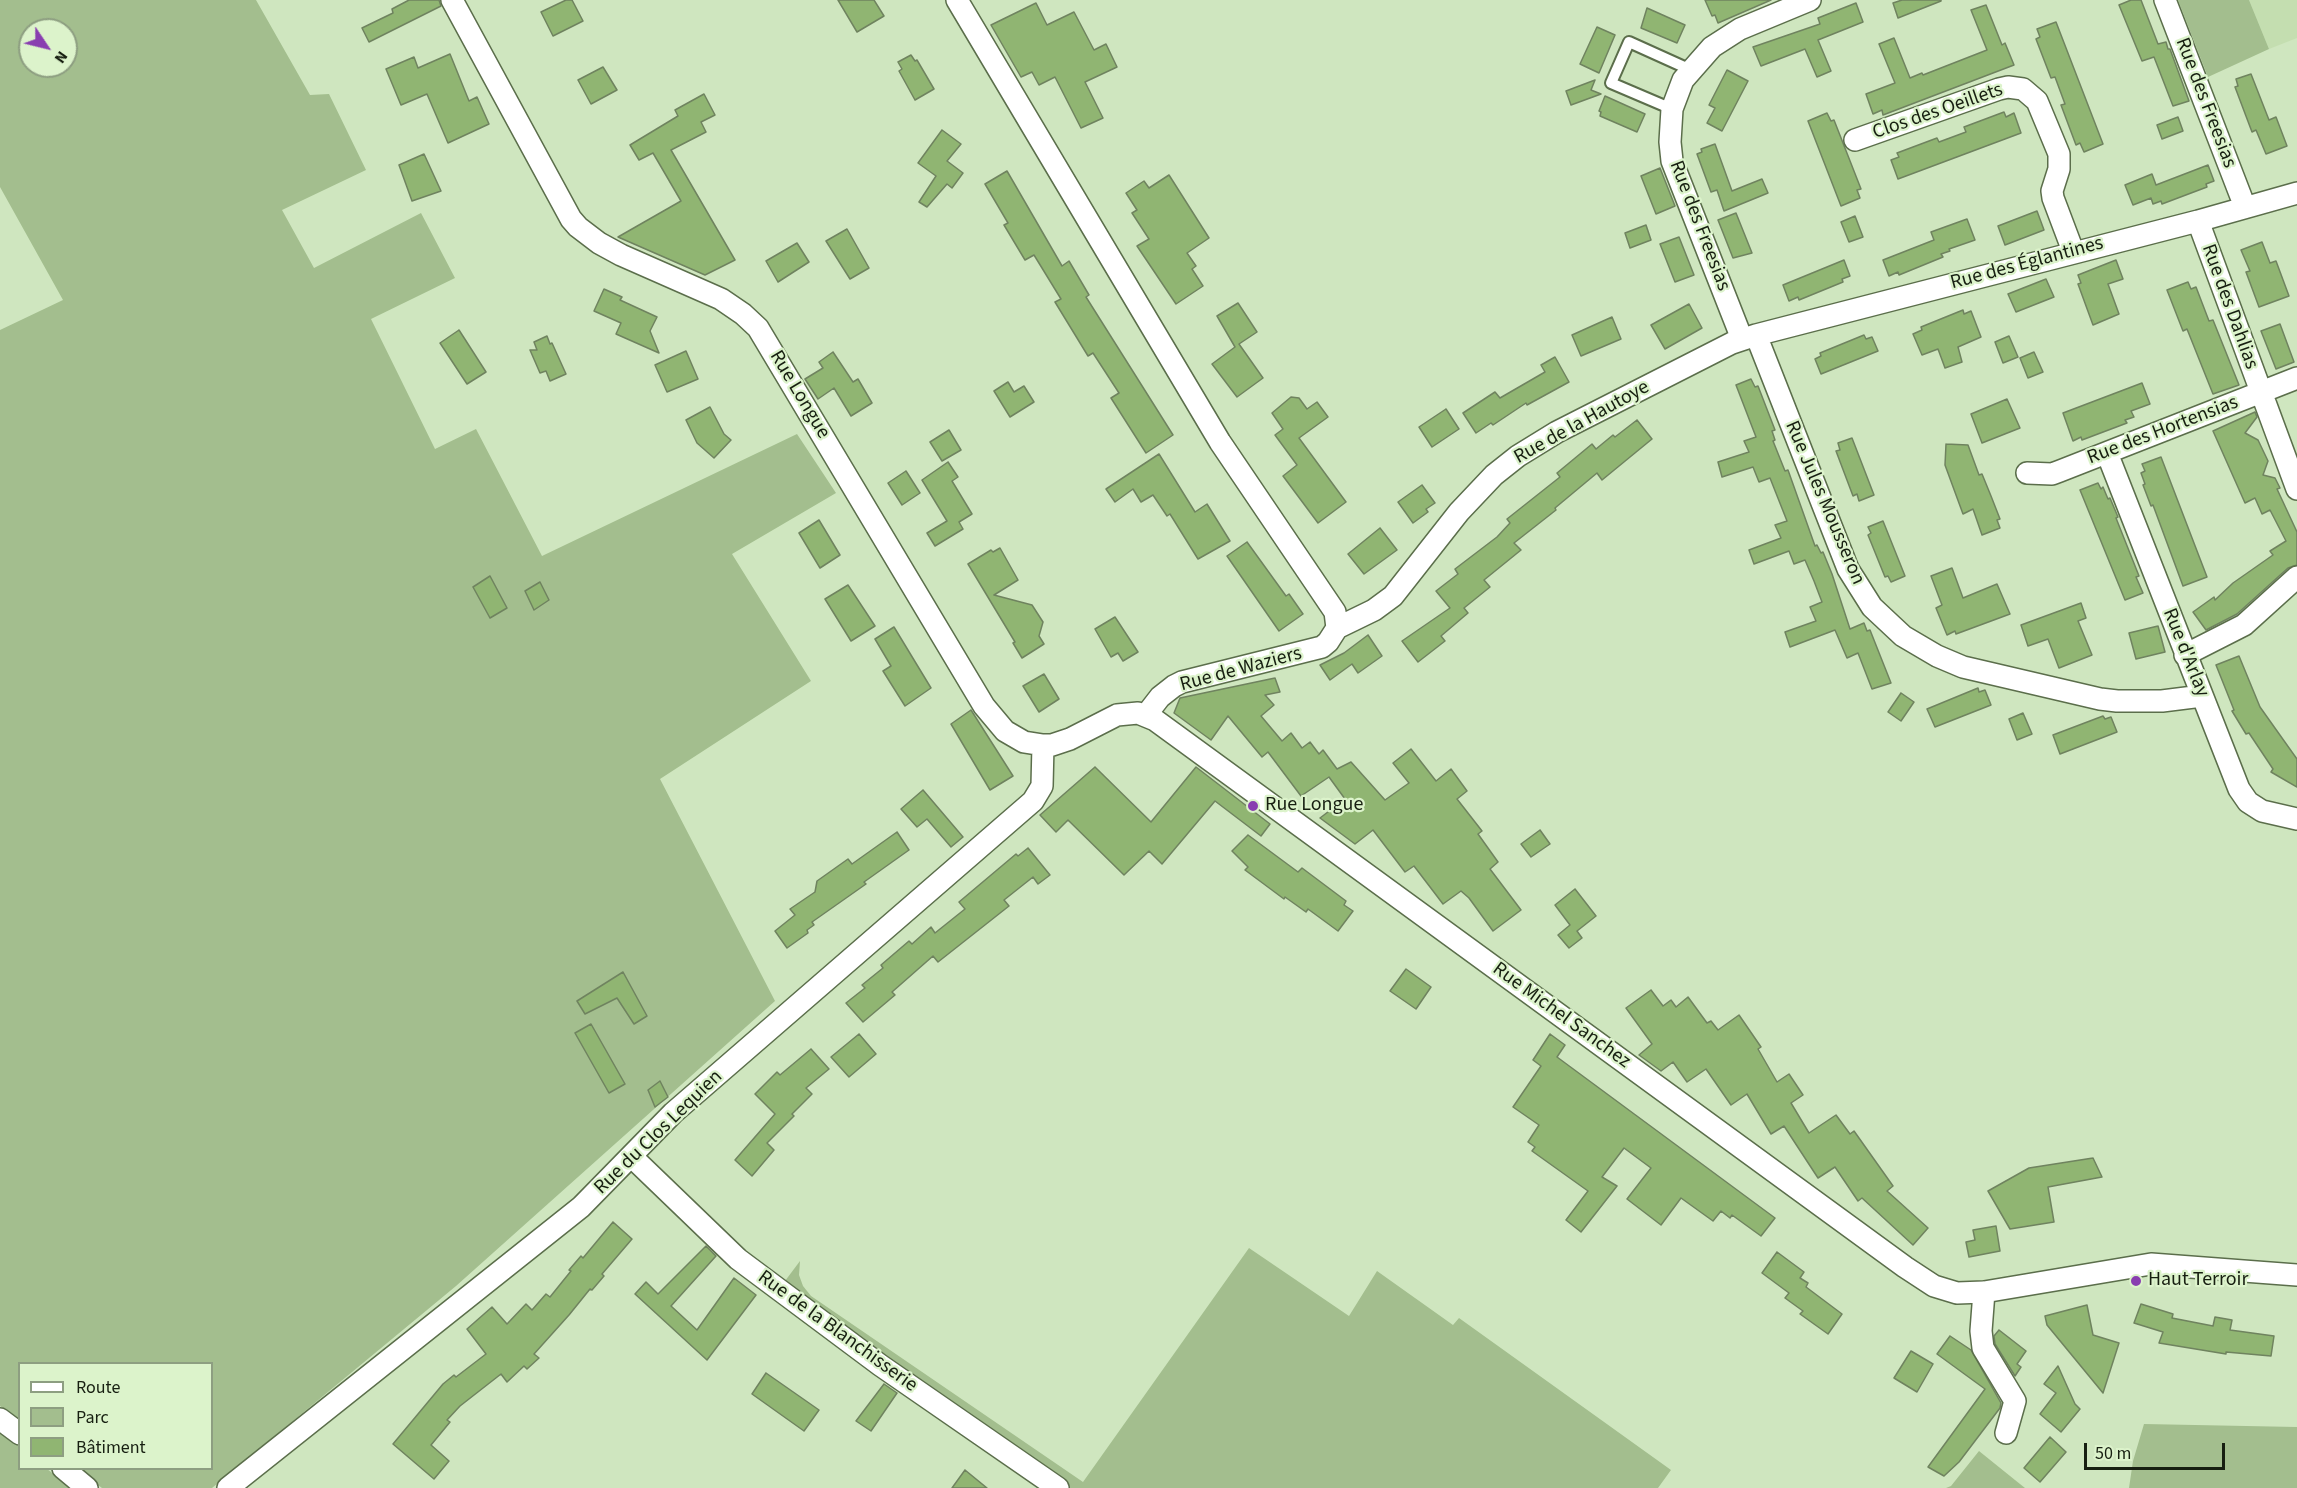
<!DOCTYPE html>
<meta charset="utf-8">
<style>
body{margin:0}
#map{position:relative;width:2297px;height:1488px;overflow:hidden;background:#cfe6bf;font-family:"Source Sans 3",sans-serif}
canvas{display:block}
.legend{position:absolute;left:18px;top:1362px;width:195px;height:108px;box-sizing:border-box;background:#dcf3cb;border:2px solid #8d9e81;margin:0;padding:8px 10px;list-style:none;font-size:18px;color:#171f11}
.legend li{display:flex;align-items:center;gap:12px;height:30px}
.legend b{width:30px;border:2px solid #8d9e81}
.north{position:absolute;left:18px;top:18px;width:60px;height:60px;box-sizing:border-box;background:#dcf3cb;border:2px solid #8d9e81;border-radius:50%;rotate:125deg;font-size:16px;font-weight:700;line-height:24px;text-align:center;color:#171f11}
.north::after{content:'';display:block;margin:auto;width:21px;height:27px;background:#893eb0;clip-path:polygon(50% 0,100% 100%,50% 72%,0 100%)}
.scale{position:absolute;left:2084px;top:1443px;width:141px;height:27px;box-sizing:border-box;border:3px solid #171f11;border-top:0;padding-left:8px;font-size:18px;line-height:21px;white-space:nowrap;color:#171f11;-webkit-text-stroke:4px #dcf3cb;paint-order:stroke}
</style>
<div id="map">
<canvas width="2297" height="1488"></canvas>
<ul class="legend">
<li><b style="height:8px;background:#fff"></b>Route</li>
<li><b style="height:16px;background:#a3be8e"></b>Parc</li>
<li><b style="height:16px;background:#90b572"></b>Bâtiment</li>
</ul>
<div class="north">N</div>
<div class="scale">50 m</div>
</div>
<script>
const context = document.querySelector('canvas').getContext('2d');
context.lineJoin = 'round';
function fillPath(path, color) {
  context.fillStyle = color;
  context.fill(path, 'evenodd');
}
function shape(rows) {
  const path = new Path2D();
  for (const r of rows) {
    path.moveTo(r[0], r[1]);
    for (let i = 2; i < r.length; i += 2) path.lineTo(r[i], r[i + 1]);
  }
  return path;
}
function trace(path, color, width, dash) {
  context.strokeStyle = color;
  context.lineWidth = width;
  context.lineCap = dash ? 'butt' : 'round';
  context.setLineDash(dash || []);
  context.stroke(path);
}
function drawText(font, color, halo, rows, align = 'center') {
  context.font = font + ' "Source Sans 3",sans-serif';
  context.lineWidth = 4.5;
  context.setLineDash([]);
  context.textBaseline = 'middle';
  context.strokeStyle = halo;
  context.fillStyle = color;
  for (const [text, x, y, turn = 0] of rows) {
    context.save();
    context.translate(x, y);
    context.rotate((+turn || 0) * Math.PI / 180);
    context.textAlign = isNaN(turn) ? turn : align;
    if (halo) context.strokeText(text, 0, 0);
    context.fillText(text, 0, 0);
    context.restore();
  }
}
fillPath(shape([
 [2249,0,2297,0,2297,38,2269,49]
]), '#c4deb0');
fillPath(shape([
 [0,0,256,0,310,95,329,94,366,170,282,210,314,268,421,213,455,278,371,319,435,449,476,429,542,556,797,434,836,493,732,554,811,681,660,779,775,1001,456,1286,212,1488,102,1488,77,1469,212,1468,212,1364,20,1364,19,1422,0,1406,0,330,63,300,0,187],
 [30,30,66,30,66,66,30,66],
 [2178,0,2249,0,2269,49,2208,77],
 [1249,1248,1349,1316,1377,1271,1453,1325,1459,1318,1671,1470,1658,1488,1069,1488,930,1394,782,1285,800,1261,799,1275,803,1286,811,1296,1083,1482],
 [2144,1424,2297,1427,2297,1488,2129,1488,2133,1461],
 [0,1431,19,1446,20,1468,47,1469,72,1488,0,1488],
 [1979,1451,2015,1480,2025,1488,1946,1488,1951,1486]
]), '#a3be8e');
const building = shape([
 [409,0,439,0,441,6,369,42,362,28,393,13,392,9,409,0],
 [566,0,572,0,583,21,553,36,541,12,566,0],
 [838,0,874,0,884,16,857,32,838,0],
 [1705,0,1771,0,1718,23,1715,15,1712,16,1705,0],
 [1902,0,1941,0,1941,1,1898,18,1893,3,1902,0],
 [2131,0,2141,0,2158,44,2166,42,2168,49,2170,49,2189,101,2173,106,2154,57,2142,61,2119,5,2131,0],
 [1036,3,1047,25,1074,12,1094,50,1106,44,1117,67,1085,82,1103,118,1081,128,1055,77,1039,85,1032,72,1021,77,991,25,1036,3],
 [1856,3,1863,22,1818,40,1831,71,1817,77,1805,49,1761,66,1753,47,1820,24,1818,18,1856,3],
 [1986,5,2002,45,2005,43,2014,65,1883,115,1882,110,1873,114,1866,94,1895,83,1879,44,1894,38,1910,78,1922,73,1923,75,1987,50,1971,10,1986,5],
 [1647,8,1685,25,1677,43,1641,28,1647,8],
 [2056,22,2103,144,2084,152,2080,143,2076,145,2061,105,2065,104,2055,77,2051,78,2036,39,2040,37,2037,29,2056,22],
 [1597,27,1615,35,1599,73,1580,64,1597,27],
 [450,54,469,101,477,97,489,124,448,143,427,94,401,105,386,69,414,57,418,68,450,54],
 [911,55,915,61,917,60,934,89,915,100,899,71,902,69,898,62,911,55],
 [603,67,617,90,591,104,578,80,603,67],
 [1727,70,1748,81,1722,131,1707,123,1715,108,1709,105,1727,70],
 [2251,74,2269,120,2276,117,2287,146,2266,154,2256,130,2252,132,2235,87,2238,86,2236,79,2251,74],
 [1595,80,1591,90,1601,94,1571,105,1566,91,1595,80],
 [704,94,715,115,701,122,706,132,671,150,735,260,705,275,618,237,681,201,653,153,639,160,630,145,678,116,675,110,704,94],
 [1605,96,1645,114,1637,132,1600,116,1601,112,1599,111,1605,96],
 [2004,112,2006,117,2014,113,2021,133,1898,179,1891,160,1899,157,1897,153,1937,138,1939,142,1966,132,1964,127,2004,112],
 [1827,113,1831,121,1834,120,1861,189,1857,190,1860,198,1841,206,1808,121,1827,113],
 [2178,117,2183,131,2162,139,2157,125,2178,117],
 [942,130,961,144,947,161,963,173,952,188,947,184,927,207,919,202,936,176,918,163,942,130],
 [1715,144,1732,191,1762,179,1768,193,1724,211,1717,190,1711,192,1697,154,1702,152,1701,149,1715,144],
 [424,154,441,191,412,201,399,165,424,154],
 [2208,165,2214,181,2206,184,2207,187,2162,204,2161,201,2153,204,2151,198,2133,205,2125,185,2152,174,2156,185,2208,165],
 [1660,168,1675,206,1656,214,1641,176,1660,168],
 [1007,171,1062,266,1069,261,1089,295,1086,297,1173,435,1146,453,1111,398,1119,393,1093,353,1088,356,1055,302,1061,299,1034,255,1025,260,1004,225,1008,223,985,184,1007,171],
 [1169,175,1209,238,1187,253,1196,266,1192,269,1203,286,1176,304,1137,246,1149,239,1132,213,1137,210,1126,193,1144,181,1149,188,1169,175],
 [2037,211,2044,230,2005,245,1998,226,2037,211],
 [1736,213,1752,253,1733,258,1718,220,1736,213],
 [1855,216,1863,237,1849,242,1841,222,1855,216],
 [1967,219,1975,240,1949,249,1950,251,1941,254,1943,257,1899,275,1898,272,1889,276,1883,260,1934,240,1931,232,1967,219],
 [1646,225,1651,240,1630,248,1625,233,1646,225],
 [847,229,869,268,850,279,826,241,847,229],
 [1679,237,1694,275,1675,282,1660,244,1679,237],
 [2262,242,2270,263,2276,261,2289,296,2259,307,2246,272,2250,271,2241,250,2262,242],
 [797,243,809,262,778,282,766,261,797,243],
 [1844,260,1850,276,1842,279,1843,282,1799,300,1798,297,1789,301,1783,285,1844,260],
 [2116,260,2123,279,2108,284,2119,314,2093,325,2078,284,2081,283,2078,275,2116,260],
 [2046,279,2054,297,2016,312,2008,294,2046,279],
 [2188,282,2191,289,2196,287,2209,321,2213,320,2239,385,2213,394,2187,329,2183,331,2167,290,2188,282],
 [604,289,622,297,620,300,657,317,650,331,659,353,616,334,621,323,594,311,604,289],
 [1238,303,1257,332,1239,344,1263,378,1237,397,1212,364,1235,347,1217,316,1238,303],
 [1689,304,1702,328,1665,349,1651,325,1689,304],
 [1963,310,1964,314,1971,311,1981,337,1958,347,1962,362,1945,368,1938,349,1922,355,1913,334,1922,330,1921,327,1963,310],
 [1612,317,1621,339,1581,356,1572,335,1612,317],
 [2280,324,2294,362,2276,369,2261,331,2280,324],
 [459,330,486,372,467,384,440,343,459,330],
 [1864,335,1866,339,1872,337,1878,351,1821,374,1815,359,1821,356,1820,353,1864,335],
 [547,336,550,344,552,343,566,374,550,381,546,371,540,373,530,350,537,350,534,342,547,336],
 [2009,336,2018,357,2003,363,1995,342,2009,336],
 [686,351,698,379,667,392,655,365,686,351],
 [833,352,853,382,858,379,872,403,851,416,834,388,818,399,805,379,823,368,819,362,833,352],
 [2034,352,2043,372,2028,378,2020,358,2034,352],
 [1555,357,1569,382,1527,405,1526,403,1493,425,1491,423,1476,433,1463,413,1495,392,1500,398,1545,372,1541,365,1555,357],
 [1751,379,1755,387,1758,386,1775,430,1772,431,1775,440,1773,441,1785,471,1788,470,1815,546,1817,545,1821,553,1823,552,1832,574,1850,629,1864,623,1867,631,1870,630,1891,683,1872,689,1858,653,1847,658,1835,630,1790,647,1785,632,1816,621,1810,607,1822,602,1814,581,1805,560,1794,564,1789,551,1754,564,1749,550,1781,538,1775,525,1787,521,1770,478,1759,482,1753,467,1722,477,1718,462,1749,452,1744,441,1756,437,1736,385,1751,379],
 [1008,382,1014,392,1024,386,1034,402,1010,417,994,391,1008,382],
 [2142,383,2150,404,2131,411,2134,417,2125,420,2127,423,2082,440,2081,437,2073,441,2063,413,2142,383],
 [1291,397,1299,398,1307,409,1317,402,1328,417,1299,438,1346,502,1318,523,1283,476,1297,465,1275,435,1283,429,1272,413,1291,397],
 [2007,399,2020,428,1982,443,1971,414,2007,399],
 [710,407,724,434,731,440,714,458,697,443,686,420,710,407],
 [1446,409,1459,429,1432,447,1419,427,1446,409],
 [2255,412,2257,417,2245,433,2258,440,2268,461,2263,475,2275,478,2280,488,2277,489,2297,532,2297,565,2288,568,2237,614,2206,630,2193,612,2214,597,2215,600,2233,583,2273,555,2270,551,2286,541,2270,510,2262,514,2255,498,2245,503,2213,431,2255,412],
 [1637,420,1652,439,1602,480,1597,473,1555,508,1556,510,1514,543,1521,550,1484,580,1490,587,1464,608,1468,613,1441,636,1445,641,1418,662,1402,641,1450,608,1436,591,1458,574,1455,569,1497,537,1510,523,1507,519,1560,477,1557,473,1592,444,1596,449,1613,435,1615,437,1637,420],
 [949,430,961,450,942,461,930,442,949,430],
 [1852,438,1874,495,1859,501,1857,494,1853,496,1836,451,1840,450,1838,443,1852,438],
 [1946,444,1968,445,1979,475,1982,474,1991,496,2000,519,1997,520,2000,528,1982,535,1973,509,1963,514,1945,465,1946,444],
 [1159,454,1195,512,1207,504,1230,541,1198,559,1170,514,1167,516,1153,495,1141,502,1133,489,1115,502,1106,489,1159,454],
 [2161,457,2207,577,2183,586,2153,505,2151,506,2143,485,2145,484,2141,473,2145,471,2142,464,2161,457],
 [948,462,958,477,952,481,972,514,959,522,963,529,935,546,927,533,947,521,922,480,948,462],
 [906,471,920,493,902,505,888,483,906,471],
 [2098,483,2101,489,2103,487,2108,499,2110,498,2118,517,2116,518,2139,576,2136,577,2143,593,2125,600,2080,490,2098,483],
 [1422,485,1435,503,1426,509,1428,512,1413,523,1398,502,1422,485],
 [819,520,840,555,820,568,799,533,819,520],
 [1883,521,1905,576,1891,582,1888,576,1885,577,1868,535,1871,533,1868,527,1883,521],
 [1380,528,1397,550,1364,574,1348,554,1380,528],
 [1247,542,1286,596,1289,594,1303,614,1279,631,1227,556,1247,542],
 [1000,548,1018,580,994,595,1032,605,1043,622,1039,636,1044,644,1022,658,1013,643,1015,642,968,564,991,550,993,552,1000,548],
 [1952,568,1963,598,1997,584,2010,614,1956,634,1955,631,1947,635,1936,608,1942,605,1931,576,1952,568],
 [490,576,507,608,490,618,473,587,490,576],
 [540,582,549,600,534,610,525,591,540,582],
 [848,585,875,626,851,641,825,599,848,585],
 [2081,603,2086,618,2078,621,2092,655,2059,668,2048,639,2028,646,2021,625,2081,603],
 [1115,617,1138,652,1123,661,1118,653,1111,657,1095,629,1115,617],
 [2158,626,2165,652,2136,659,2129,633,2158,626],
 [894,627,931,688,905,706,883,671,891,666,875,639,894,627],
 [1368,635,1382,656,1358,673,1352,664,1330,680,1320,665,1344,653,1368,635],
 [2239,656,2260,707,2297,759,2297,787,2271,772,2273,769,2249,733,2246,734,2232,711,2234,710,2216,665,2239,656],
 [1044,674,1059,699,1039,712,1023,686,1044,674],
 [1275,678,1280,692,1265,695,1274,705,1261,716,1282,741,1291,733,1302,748,1310,742,1319,754,1323,750,1337,769,1351,762,1385,800,1409,783,1393,763,1411,749,1436,781,1451,769,1467,791,1457,799,1482,831,1478,834,1498,862,1490,869,1521,910,1493,931,1469,898,1461,891,1443,904,1414,866,1405,872,1373,830,1355,844,1320,818,1345,799,1329,777,1301,796,1268,752,1262,757,1228,716,1211,740,1174,713,1180,698,1275,678],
 [1978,688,1979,692,1985,690,1991,705,1935,727,1927,709,1978,688],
 [1901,693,1914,702,1901,721,1888,712,1901,693],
 [971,710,1013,776,990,790,951,724,971,710],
 [2023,713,2032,734,2017,740,2009,719,2023,713],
 [2103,716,2105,719,2111,717,2117,732,2060,754,2053,735,2103,716],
 [1095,767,1151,822,1196,767,1270,824,1261,836,1215,801,1162,864,1149,851,1124,875,1068,820,1056,832,1040,815,1095,767],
 [923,790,963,837,951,847,927,819,917,827,901,809,923,790],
 [1540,830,1550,844,1531,857,1521,844,1540,830],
 [897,832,909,850,864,882,866,884,812,922,814,925,807,930,808,933,787,948,775,931,795,915,790,909,815,892,817,881,848,859,852,864,897,832],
 [1248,835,1298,872,1302,868,1346,901,1344,905,1353,911,1338,931,1308,909,1306,912,1285,897,1284,899,1245,870,1248,867,1232,851,1248,835],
 [1028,848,1050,875,1038,884,1033,877,1004,900,1009,906,938,962,933,956,892,992,895,995,863,1022,846,1003,865,988,862,985,883,968,881,965,909,941,912,944,931,927,935,933,965,909,959,902,1016,854,1018,856,1028,848],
 [1575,889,1596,916,1577,931,1582,938,1569,948,1558,935,1570,925,1555,905,1575,889],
 [1406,969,1431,987,1416,1009,1390,991,1406,969],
 [623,972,647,1016,634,1024,617,998,585,1014,577,1001,623,972],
 [1651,990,1663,1006,1671,1000,1676,1007,1688,997,1707,1023,1711,1021,1718,1030,1739,1015,1761,1047,1758,1049,1777,1082,1789,1074,1803,1095,1791,1103,1809,1133,1836,1115,1850,1134,1854,1131,1893,1186,1887,1191,1928,1228,1913,1245,1862,1198,1858,1201,1835,1167,1818,1178,1784,1126,1771,1134,1747,1094,1731,1105,1706,1069,1687,1082,1673,1062,1661,1071,1639,1055,1652,1044,1626,1008,1651,990],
 [591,1024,625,1084,609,1093,575,1033,591,1024],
 [859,1034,876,1054,849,1077,831,1057,859,1034],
 [1550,1034,1565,1045,1557,1057,1775,1218,1761,1236,1732,1215,1730,1218,1721,1211,1713,1221,1681,1198,1661,1225,1627,1199,1651,1168,1624,1148,1602,1177,1617,1186,1581,1232,1566,1220,1588,1191,1532,1151,1535,1147,1528,1142,1539,1125,1513,1107,1541,1066,1533,1060,1550,1034],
 [811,1049,829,1069,806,1088,812,1094,792,1114,794,1116,767,1143,774,1150,752,1176,735,1160,775,1114,755,1094,777,1072,780,1075,811,1049],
 [660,1081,668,1097,655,1107,648,1090,660,1081],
 [2093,1158,2102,1177,2048,1187,2054,1222,2010,1229,1988,1191,2029,1168,2093,1158],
 [613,1222,632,1239,602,1274,604,1276,592,1290,590,1289,569,1315,534,1354,539,1358,527,1369,524,1366,507,1382,501,1374,460,1406,447,1420,450,1422,431,1445,449,1461,434,1479,393,1444,443,1384,454,1375,456,1377,486,1354,467,1329,492,1307,507,1324,526,1304,532,1310,546,1294,550,1297,571,1271,569,1270,581,1256,583,1258,613,1222],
 [1996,1226,2000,1251,1969,1257,1966,1242,1975,1240,1973,1230,1996,1226],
 [706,1246,716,1256,671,1306,697,1330,734,1278,756,1295,707,1360,635,1294,646,1282,658,1294,706,1246],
 [1777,1252,1804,1272,1800,1278,1808,1283,1806,1287,1842,1314,1828,1334,1800,1314,1803,1311,1785,1298,1789,1293,1762,1273,1777,1252],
 [2141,1304,2173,1314,2172,1318,2213,1326,2215,1317,2232,1320,2230,1330,2274,1336,2271,1356,2226,1352,2226,1354,2159,1343,2163,1332,2134,1323,2141,1304],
 [2087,1305,2093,1335,2119,1343,2103,1393,2047,1325,2045,1316,2087,1305],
 [1999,1330,2026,1351,2017,1364,2021,1367,2015,1376,1995,1344,1994,1336,1999,1330],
 [1950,1336,1971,1350,2001,1403,2000,1408,1959,1462,1944,1476,1928,1467,1985,1389,1937,1354,1950,1336],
 [1911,1351,1933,1364,1917,1392,1894,1378,1911,1351],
 [2058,1366,2075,1404,2080,1409,2061,1432,2040,1414,2056,1393,2044,1384,2058,1366],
 [766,1373,819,1410,804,1431,752,1394,766,1373],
 [884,1384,897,1393,871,1431,856,1421,884,1384],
 [2050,1437,2066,1452,2040,1482,2024,1468,2050,1437],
 [965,1470,987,1488,952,1488,965,1470]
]);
fillPath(building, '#90b572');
trace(building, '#6f835f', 1.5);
const lane = shape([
 [1672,109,1611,83,1629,42,1691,70]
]);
const street = shape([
 [452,0,571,219,578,227,599,243,621,255,721,299,743,314,758,328,984,706,1005,731,1024,742,1043,745,1052,745,1070,739,1117,715,1138,713,1155,720,1905,1267,1934,1286,1957,1293,1984,1292,2151,1264,2297,1275],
 [957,0,1220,442,1335,612,1337,628,1328,642,1322,647,1182,682,1174,686,1160,697,1146,715],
 [2165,0,2245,207],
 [1855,140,1999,89,2008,87,2023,89,2037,101,2059,154,2059,169,2052,191,2053,198,2073,251],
 [2198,221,2297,489],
 [1756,335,1848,569,1872,607,1903,636,1937,656,1963,667,2100,699,2117,701,2162,701,2202,696],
 [1742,339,1672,161,1670,142,1672,109,1683,80,1712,47,1740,29,1810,0],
 [2107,453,2239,789,2248,802,2262,811,2297,819],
 [2027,473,2052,474,2060,471,2297,378],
 [1337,628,1374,610,1393,596,1459,512,1494,475,1518,456,1557,432,1732,343,1756,335,2198,221,2297,193],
 [2185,655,2244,625,2297,577],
 [631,1156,738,1259,880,1365,1058,1488],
 [1984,1292,1981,1331,1983,1348,2015,1401,2006,1433],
 [0,1419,20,1434],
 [63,1468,87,1488],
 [228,1488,581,1207,673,1113,1033,801,1042,786,1043,745]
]);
trace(lane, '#5b6e4b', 14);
trace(street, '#5b6e4b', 24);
trace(lane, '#fff', 10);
trace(street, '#fff', 21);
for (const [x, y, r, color] of [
 [1253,806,6,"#893eb0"],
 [2136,1281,6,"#893eb0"]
]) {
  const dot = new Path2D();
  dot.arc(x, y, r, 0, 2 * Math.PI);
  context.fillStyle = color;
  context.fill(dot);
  trace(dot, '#dcf3cb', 2);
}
drawText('20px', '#171f11', '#dcf3cb', [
 ["Rue des Freesias",2205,103,69],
 ["Clos des Oeillets",1938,112,-19],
 ["Rue des Freesias",1699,226,69],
 ["Rue des Églantines",2027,264,-15],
 ["Rue des Dahlias",2229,307,70],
 ["Rue Longue",799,395,59],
 ["Rue de la Hautoye",1582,423,-29],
 ["Rue des Hortensias",2163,431,-21],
 ["Rue Jules Mousseron",1824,503,67],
 ["Rue d'Arlay",2185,653,68],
 ["Rue de Waziers",1241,670,-15],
 ["Rue Michel Sanchez",1561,1016,36],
 ["Rue du Clos Lequien",659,1133,-44],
 ["Rue de la Blanchisserie",837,1332,36]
]);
drawText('20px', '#171f11', '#dcf3cb', [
 ["Rue Longue",1265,806],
 ["Haut Terroir",2148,1281]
], 'left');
</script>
